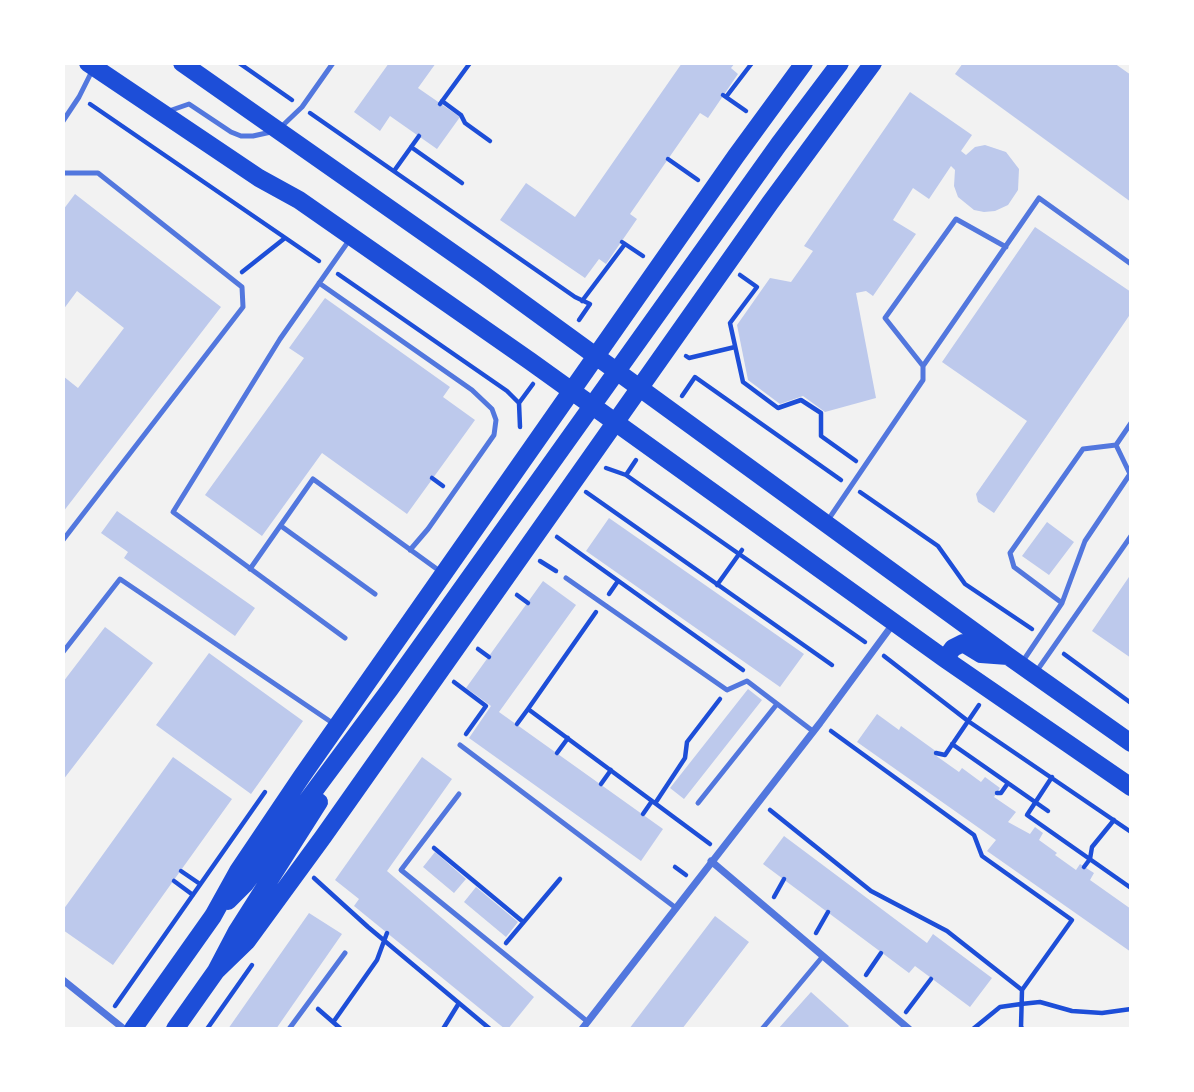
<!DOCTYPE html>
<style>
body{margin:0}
#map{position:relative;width:1194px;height:1092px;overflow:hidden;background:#f2f2f2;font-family:Rubik,sans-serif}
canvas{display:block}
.frame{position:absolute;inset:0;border:65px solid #fff;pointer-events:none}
</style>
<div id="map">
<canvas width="1194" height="1092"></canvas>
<div class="frame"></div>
</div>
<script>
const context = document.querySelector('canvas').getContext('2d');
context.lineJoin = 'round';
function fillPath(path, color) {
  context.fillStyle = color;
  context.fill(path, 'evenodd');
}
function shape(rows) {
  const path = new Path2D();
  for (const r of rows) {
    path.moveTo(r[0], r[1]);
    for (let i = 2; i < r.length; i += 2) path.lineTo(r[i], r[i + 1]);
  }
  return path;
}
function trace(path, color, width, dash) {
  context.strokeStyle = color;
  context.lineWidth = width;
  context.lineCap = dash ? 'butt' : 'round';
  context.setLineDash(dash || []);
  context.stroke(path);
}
fillPath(shape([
 [389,63,436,63,418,88,460,117,437,149,390,116,380,131,354,112],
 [682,63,735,63,731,68,738,74,708,118,700,113,630,214,637,219,606,264,599,259,585,278,500,220,526,183,575,217],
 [963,63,1114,63,1131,75,1131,202,955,74],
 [910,92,972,135,961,151,966,155,975,147,985,145,1006,152,1019,169,1018,190,1008,205,995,211,984,212,974,210,958,197,954,186,955,170,951,166,929,199,913,188,893,220,916,234,873,296,866,291,856,293,876,398,825,412,803,396,780,404,748,380,737,325,770,278,791,282,813,251,804,246],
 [75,194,221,307,63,512,63,376,78,388,124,328,77,291,63,310,63,210],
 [1035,227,1131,292,1131,313,994,513,978,502,976,494,1027,421,942,362],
 [325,298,450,387,443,397,475,420,407,514,322,453,262,536,205,495,304,358,289,348],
 [117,511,255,608,235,636,124,558,128,552,101,533],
 [609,518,804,654,780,687,586,551],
 [1047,522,1074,542,1049,575,1022,556],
 [1131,574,1131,658,1092,631],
 [543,581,576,605,499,712,663,829,641,861,469,738,491,706,466,688],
 [105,627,153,663,63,780,63,682],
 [209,653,303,721,251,794,156,725],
 [748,689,762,700,684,799,670,788],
 [877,714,899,730,901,726,937,752,935,755,959,772,962,768,981,782,985,777,1000,788,994,797,1016,812,1008,822,1030,834,1035,827,1043,833,1039,840,1057,853,1055,855,1076,870,1080,864,1094,873,1090,880,1131,909,1131,952,987,851,996,840,857,742],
 [173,757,232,799,113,965,63,930,63,910],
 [422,757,452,779,387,871,534,997,508,1029,505,1029,354,906,359,899,335,880],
 [784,836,927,943,933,934,992,978,970,1007,915,966,909,973,763,864],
 [435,852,466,879,454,893,423,867],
 [476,887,518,922,506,937,464,902],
 [309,913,342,934,276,1029,228,1029],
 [715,916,749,942,682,1029,629,1029],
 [811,992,849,1026,846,1029,778,1029]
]), '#bdc9ec');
trace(shape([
 [239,63,292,100],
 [723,95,746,111],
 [726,97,752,63],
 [442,101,461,115,465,123,490,141],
 [90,104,319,261],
 [440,104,470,63],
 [310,113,575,297,590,304,579,320],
 [411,147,462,183],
 [668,159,698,180],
 [394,171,419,136],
 [622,242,643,256],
 [242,272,285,238],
 [338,274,507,391,519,403,520,427],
 [740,275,757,287,730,323,743,382,778,408,801,400,821,413,821,436,856,461],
 [582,301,625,244],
 [686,356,689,358,735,347],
 [682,396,695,377,841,480],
 [519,403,533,384],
 [606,468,626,475,865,642],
 [626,475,636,460],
 [432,478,443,486],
 [586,492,832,665],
 [860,492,938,546,965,584,1032,629],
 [557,537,743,670],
 [540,561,556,571],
 [717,585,742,550],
 [609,594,618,581],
 [517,595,528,603],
 [596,612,528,709,710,844],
 [478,649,489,657],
 [1064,654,1131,703],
 [884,656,968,721,1131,832],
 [454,682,486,706,466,734],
 [517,724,528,709],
 [831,731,974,835,982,856,1072,920,1022,990,1021,1027,1023,1029],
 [952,744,1048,811],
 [557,753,568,738],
 [936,753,945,755,979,705],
 [1052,777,1027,815,1131,888],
 [601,784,611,770],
 [997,793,1001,793,1008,783],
 [656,802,685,758,687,742,720,699],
 [770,810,871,891,947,931,1022,990],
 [643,814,652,801],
 [434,848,522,921],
 [675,867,686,875],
 [1084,867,1090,859,1092,847,1114,820],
 [181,871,200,884],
 [314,878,368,927,490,1029],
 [174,881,193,895],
 [774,897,784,879],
 [816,933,828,912],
 [506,943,560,879],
 [866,975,881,953],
 [115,1006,265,792],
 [318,1009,341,1029],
 [906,1012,931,979],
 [334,1021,377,960,387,933],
 [207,1029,252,965],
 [443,1029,459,1003],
 [973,1029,1000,1007,1021,1004,1040,1002,1072,1011,1102,1013,1131,1009]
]), '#1d4ed8', 4.5);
trace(shape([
 [166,112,189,104,231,132,241,136,253,136,271,132],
 [63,121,79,97,93,69],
 [280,128,302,107,333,63],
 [63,173,98,173,242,287,243,307,63,540],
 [319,283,472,390,492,409,496,420,494,435,428,529,410,550],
 [923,366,885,318,956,219,1006,247],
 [828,520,923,380,923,366,1039,198,1131,264],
 [281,526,375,594],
 [250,569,313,479,441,572],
 [566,578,727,690,747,681,814,732],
 [1062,603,1014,567,1010,553,1083,449,1116,445],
 [345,638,173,512,280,339,350,239],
 [63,652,120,579,334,724],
 [1023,661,1062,603,1085,541,1130,474,1116,445,1131,423],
 [1036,672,1131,536],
 [460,745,676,908],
 [459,794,401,870,588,1022],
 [698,803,777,704],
 [289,1029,345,953],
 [762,1029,823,956]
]), '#5277de', 5);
trace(shape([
 [711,861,909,1029],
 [63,980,124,1029],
 [582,1029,820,723,893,624]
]), '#5277de', 7);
trace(shape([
 [88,63,259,178,299,200,530,361,945,659,1131,787],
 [182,63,483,274,1008,656,1131,743],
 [945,659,953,648,963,643,981,654,1008,656],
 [228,901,245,884,390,689,779,144,840,63],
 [216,971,247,941,323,837,770,203,873,63],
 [133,1029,213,916,238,871,302,776,736,156,804,63],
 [175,1029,216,971,237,931,319,802]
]), '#1d4ed8', 18);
</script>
